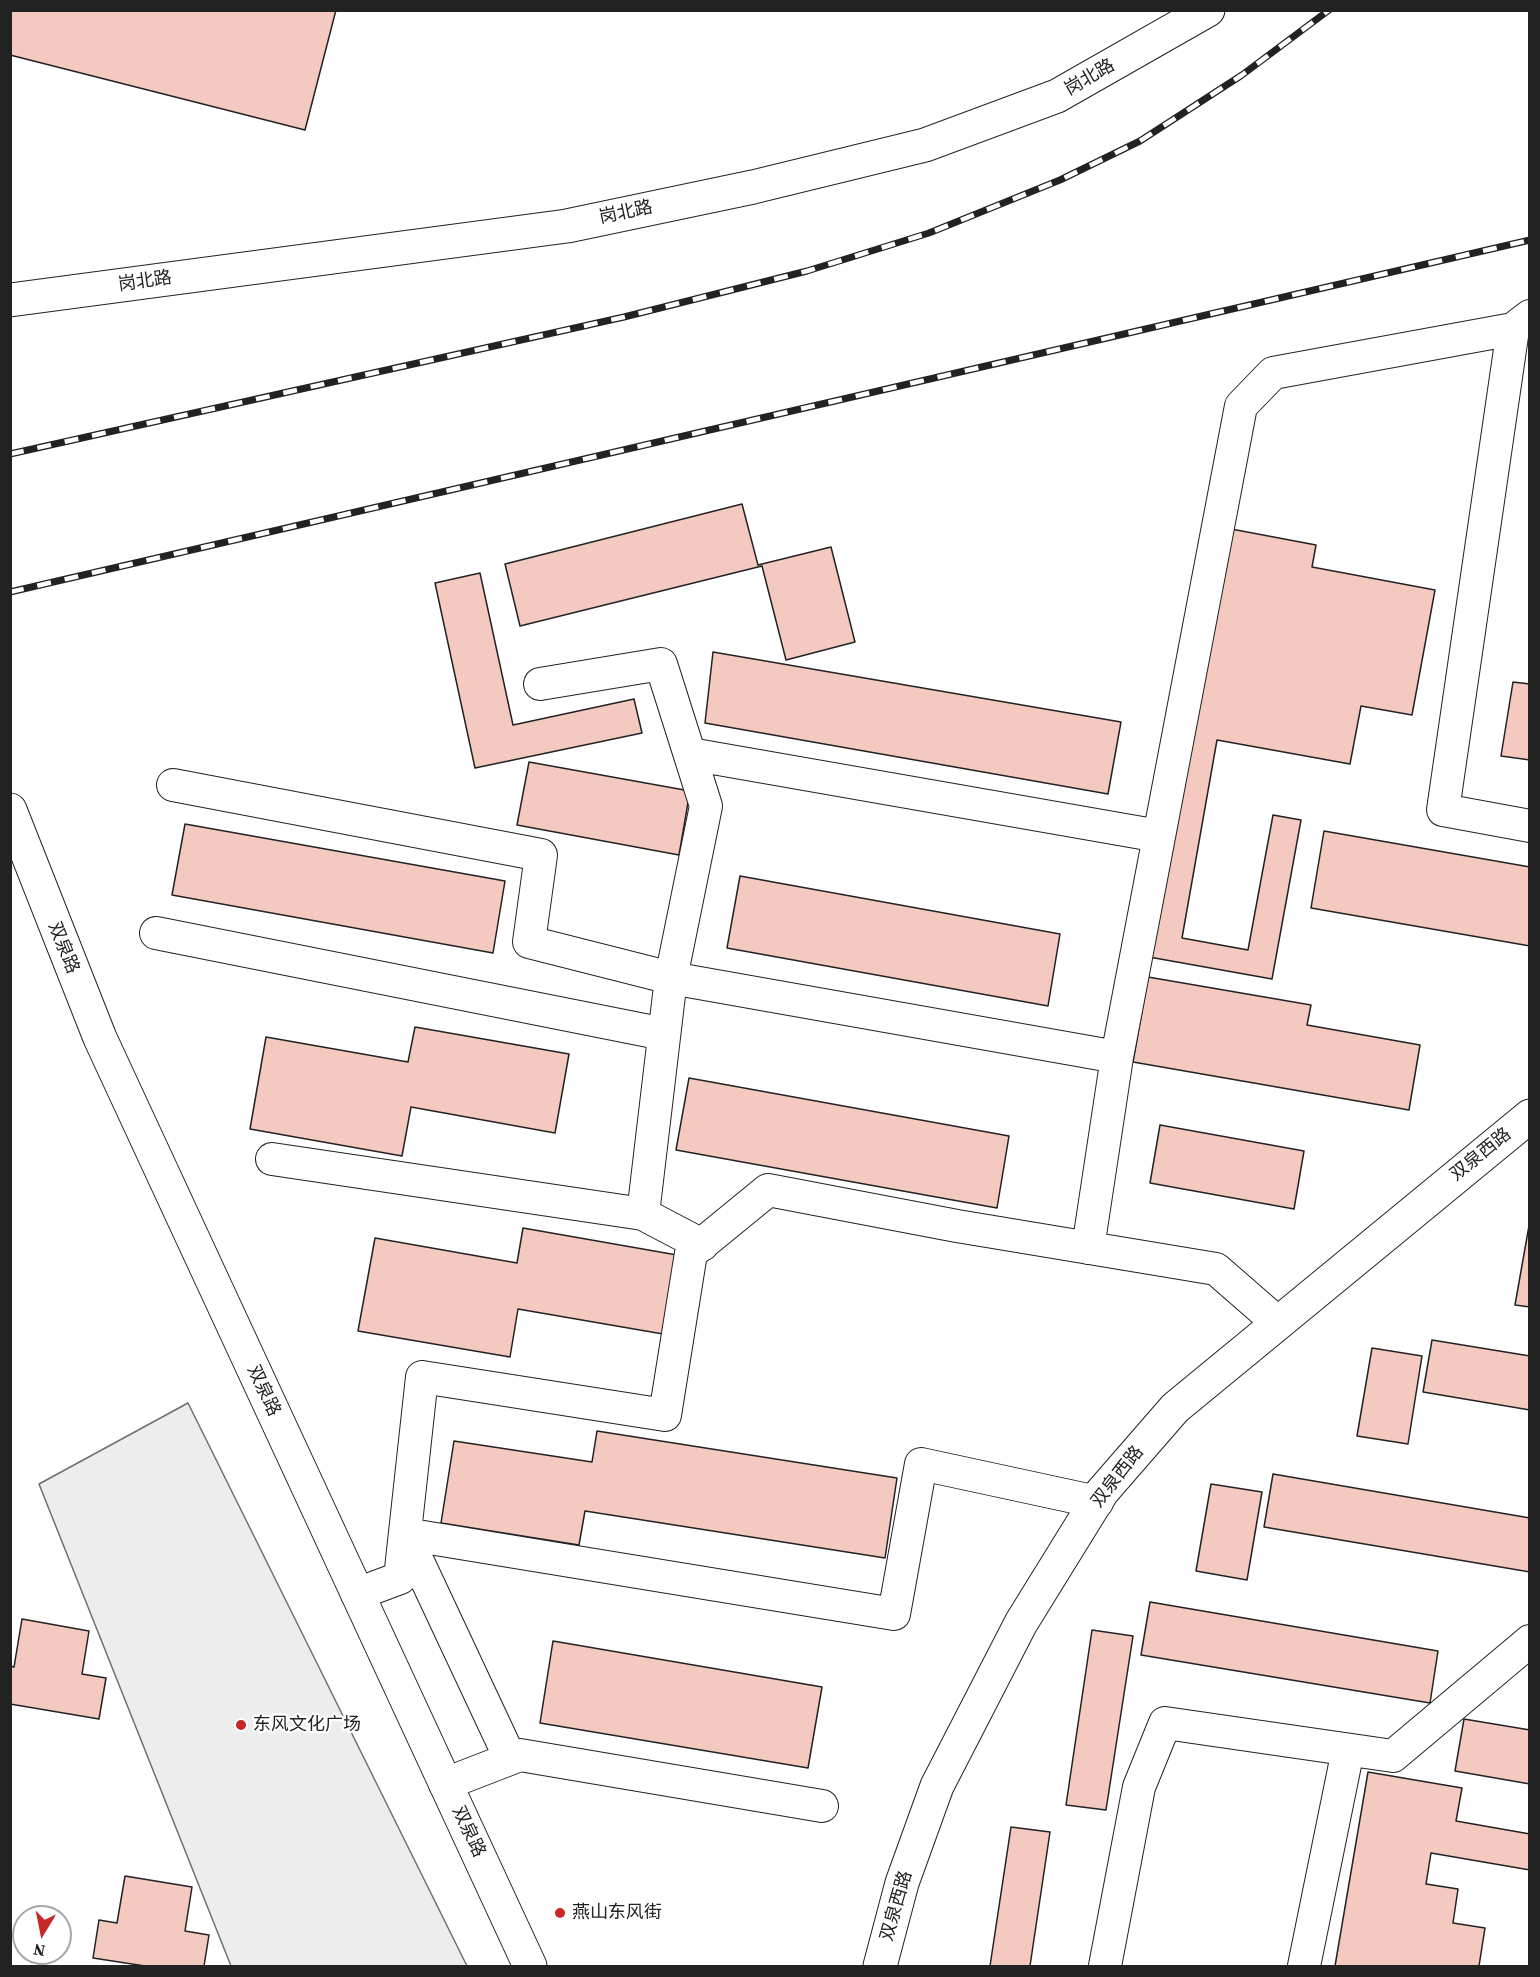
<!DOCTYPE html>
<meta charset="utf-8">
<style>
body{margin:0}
#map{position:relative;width:1540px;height:1977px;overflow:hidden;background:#fff;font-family:"Source Serif 4",serif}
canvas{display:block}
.frame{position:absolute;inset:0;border:12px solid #222;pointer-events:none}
.north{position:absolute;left:12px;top:1905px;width:60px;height:60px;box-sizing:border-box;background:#fff;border:2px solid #a7a7a7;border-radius:50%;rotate:190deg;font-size:16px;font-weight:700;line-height:24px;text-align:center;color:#222}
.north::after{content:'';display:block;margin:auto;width:21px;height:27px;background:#c62828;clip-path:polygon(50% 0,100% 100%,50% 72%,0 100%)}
</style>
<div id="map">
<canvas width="1540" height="1977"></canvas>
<div class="frame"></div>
<div class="north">N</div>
</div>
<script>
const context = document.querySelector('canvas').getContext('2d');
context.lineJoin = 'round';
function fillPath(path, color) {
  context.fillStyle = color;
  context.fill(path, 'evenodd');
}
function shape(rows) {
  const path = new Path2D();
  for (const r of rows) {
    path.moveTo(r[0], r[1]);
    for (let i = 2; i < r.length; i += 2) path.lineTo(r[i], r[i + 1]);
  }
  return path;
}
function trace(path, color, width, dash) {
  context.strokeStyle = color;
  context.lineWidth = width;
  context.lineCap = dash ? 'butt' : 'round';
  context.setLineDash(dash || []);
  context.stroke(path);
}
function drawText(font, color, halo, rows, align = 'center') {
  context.font = font + ' "Source Serif 4","Noto Sans SC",serif';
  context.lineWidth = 4.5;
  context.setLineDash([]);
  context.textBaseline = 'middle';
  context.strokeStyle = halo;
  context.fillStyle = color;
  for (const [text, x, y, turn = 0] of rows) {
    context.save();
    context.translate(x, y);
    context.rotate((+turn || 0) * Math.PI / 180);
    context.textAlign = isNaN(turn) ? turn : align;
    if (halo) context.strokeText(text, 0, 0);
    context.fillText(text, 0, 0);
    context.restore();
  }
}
const parking = shape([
 [188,1403,467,1966,231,1966,39,1484,188,1403]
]);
fillPath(parking, '#ededed');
trace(parking, '#6f6f6f', 1.5);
const building = shape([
 [10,10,336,10,305,130,10,55,10,10],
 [742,504,758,565,831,547,855,642,786,660,762,566,520,626,505,564,742,504],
 [1226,528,1316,545,1312,567,1435,590,1412,715,1361,706,1350,764,1217,740,1182,938,1248,950,1273,815,1301,820,1272,979,1149,957,1226,528],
 [480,573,513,725,634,699,642,733,475,768,435,583,480,573],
 [713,652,1121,722,1108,794,705,723,713,652],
 [1513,682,1530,684,1530,760,1501,756,1513,682],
 [529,762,690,791,679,855,517,825,529,762],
 [185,824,505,881,493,953,172,895,185,824],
 [1324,831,1530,867,1530,946,1311,908,1324,831],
 [740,876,1060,934,1048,1006,727,948,740,876],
 [1148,977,1311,1005,1307,1025,1420,1045,1409,1110,1133,1062,1148,977],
 [415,1027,569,1054,555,1133,411,1107,402,1156,250,1129,266,1037,408,1062,415,1027],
 [689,1078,1009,1136,997,1208,676,1150,689,1078],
 [1160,1125,1304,1151,1294,1209,1150,1183,1160,1125],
 [1530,1220,1530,1307,1515,1305,1530,1220],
 [523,1228,677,1255,663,1334,518,1309,510,1357,358,1331,375,1238,517,1263,523,1228],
 [1432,1340,1530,1356,1530,1410,1423,1392,1432,1340],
 [1372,1348,1422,1356,1408,1444,1357,1436,1372,1348],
 [597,1431,897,1478,885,1558,585,1511,579,1545,441,1523,454,1441,592,1462,597,1431],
 [1273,1474,1530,1518,1530,1572,1264,1527,1273,1474],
 [1211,1484,1262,1492,1247,1580,1196,1571,1211,1484],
 [1150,1602,1438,1651,1430,1703,1141,1655,1150,1602],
 [22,1619,89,1631,82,1674,106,1678,99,1719,10,1704,10,1666,14,1667,22,1619],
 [1092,1630,1133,1636,1106,1810,1066,1805,1092,1630],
 [553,1641,822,1687,808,1768,540,1723,553,1641],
 [1464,1719,1530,1730,1530,1784,1455,1771,1464,1719],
 [1368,1772,1462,1788,1456,1821,1530,1834,1530,1870,1431,1853,1426,1884,1458,1889,1453,1923,1485,1928,1479,1966,1335,1966,1368,1772],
 [1011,1827,1050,1832,1030,1966,990,1966,1011,1827],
 [125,1876,192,1887,185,1931,209,1935,204,1966,145,1966,93,1958,99,1920,117,1923,125,1876]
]);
fillPath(building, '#f3c9c0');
trace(building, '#222', 1.5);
const street = shape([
 [1513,329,1443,810,1530,826],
 [690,754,1159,836],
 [173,785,541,855,529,942,671,978,706,806,661,664,540,684],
 [156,933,664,1034],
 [1117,1057,1241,406,1273,373,1513,329,1530,316],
 [272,1159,643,1214,702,1245],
 [643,1214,671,978,1117,1057,1088,1248],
 [357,1594,400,1578,422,1377,665,1415,691,1253,768,1190,957,1226,1216,1269,1278,1323],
 [510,1758,405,1534,894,1614,921,1464,1097,1502],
 [445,1784,520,1755,822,1806],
 [1105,1966,1139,1787,1165,1723,1393,1756,1530,1641],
 [1304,1966,1348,1750]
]);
const secondary = shape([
 [10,300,567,226,753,187,925,145,1057,96,1208,10],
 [10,810,100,1038,530,1966],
 [880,1966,902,1883,937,1786,1021,1623,1102,1492,1175,1408,1530,1116]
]);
trace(street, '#222', 34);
trace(secondary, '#222', 35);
trace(street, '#fff', 32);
trace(secondary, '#fff', 33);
const rail = shape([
 [10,454,624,317,807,271,929,233,1060,180,1140,141,1242,75,1329,10],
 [10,592,1530,240]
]);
trace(rail, '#222', 7);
trace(rail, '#fff', 4.5, [14]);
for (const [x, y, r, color] of [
 [241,1725,6,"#c62828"],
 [560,1913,6,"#c62828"]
]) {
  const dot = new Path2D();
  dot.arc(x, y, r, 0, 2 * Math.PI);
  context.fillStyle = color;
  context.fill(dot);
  trace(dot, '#fff', 2);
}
drawText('18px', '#222', '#fff', [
 ["岗北路",1090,78,-30],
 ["岗北路",626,213,-12],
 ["岗北路",145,282,-8],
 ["双泉路",63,948,68],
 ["双泉西路",1481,1155,-39],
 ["双泉路",263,1391,65],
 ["双泉西路",1118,1477,-52],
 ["双泉路",468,1832,65],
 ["双泉西路",897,1906,-74]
]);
drawText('18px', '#222', '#fff', [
 ["东风文化广场",253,1725],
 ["燕山东风街",572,1913]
], 'left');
</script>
